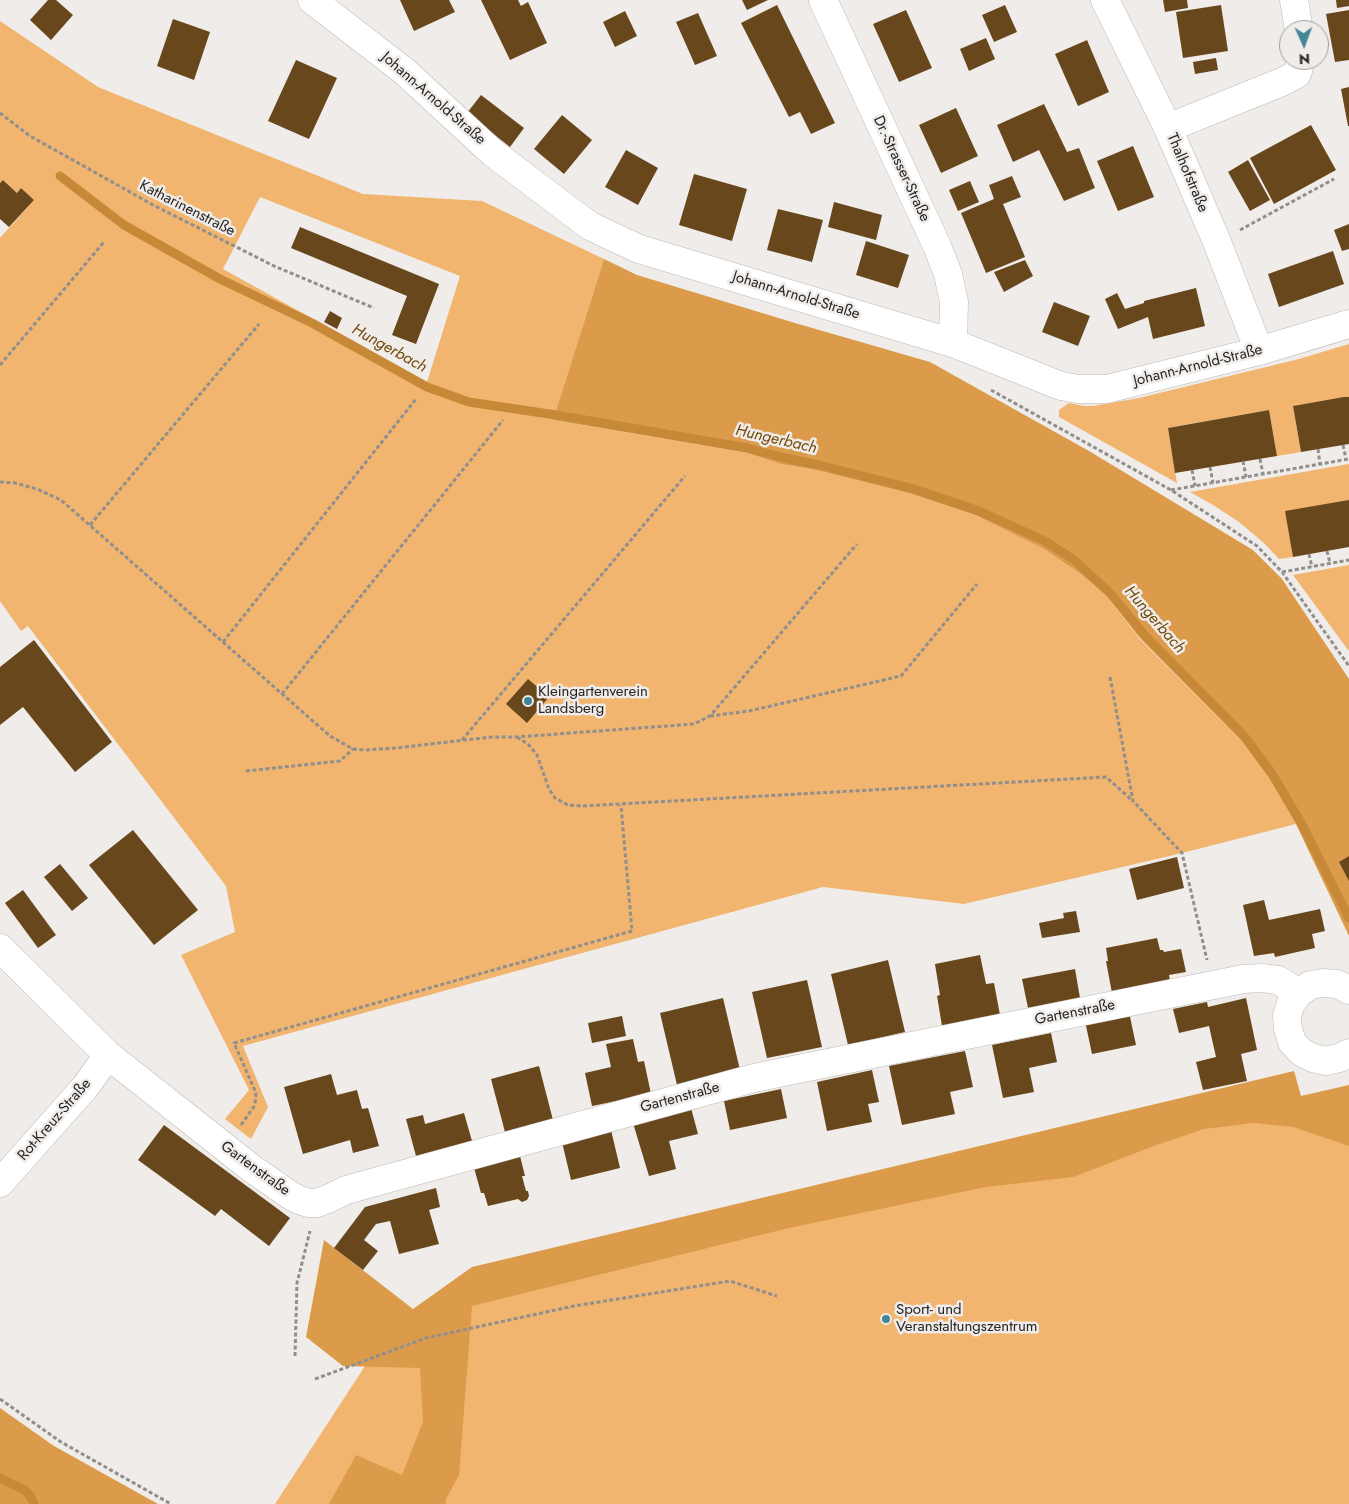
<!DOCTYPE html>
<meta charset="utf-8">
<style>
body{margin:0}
#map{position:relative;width:1349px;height:1504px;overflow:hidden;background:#efece9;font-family:Jost,sans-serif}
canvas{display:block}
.north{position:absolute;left:1279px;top:20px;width:50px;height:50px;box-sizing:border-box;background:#efece9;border:1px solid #9f9c9a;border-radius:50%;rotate:178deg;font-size:14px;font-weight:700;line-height:20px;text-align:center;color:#262524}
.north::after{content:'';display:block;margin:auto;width:18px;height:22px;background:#448698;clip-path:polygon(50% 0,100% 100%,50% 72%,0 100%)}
</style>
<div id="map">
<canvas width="1349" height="1504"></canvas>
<div class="north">N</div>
</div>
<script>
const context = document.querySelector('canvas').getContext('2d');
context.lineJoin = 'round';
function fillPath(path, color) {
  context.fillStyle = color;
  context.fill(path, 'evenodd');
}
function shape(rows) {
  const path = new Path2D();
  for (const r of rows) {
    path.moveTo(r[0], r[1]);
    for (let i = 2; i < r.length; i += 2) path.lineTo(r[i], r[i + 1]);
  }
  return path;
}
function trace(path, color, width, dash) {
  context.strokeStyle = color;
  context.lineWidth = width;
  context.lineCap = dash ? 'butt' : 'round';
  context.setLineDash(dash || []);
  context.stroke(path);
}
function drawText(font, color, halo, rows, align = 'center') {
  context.font = font + ' Jost,sans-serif';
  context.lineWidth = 5;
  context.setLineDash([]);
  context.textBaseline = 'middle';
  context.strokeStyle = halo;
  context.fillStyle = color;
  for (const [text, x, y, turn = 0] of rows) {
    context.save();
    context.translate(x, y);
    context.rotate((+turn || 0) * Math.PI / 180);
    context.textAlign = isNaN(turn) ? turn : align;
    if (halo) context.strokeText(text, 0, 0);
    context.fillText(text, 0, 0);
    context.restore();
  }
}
fillPath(shape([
 [0,21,98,87,363,194,482,201,604,259,553,420,744,452,781,464,816,470,908,493,975,515,1044,549,1082,575,1109,598,1138,637,1241,740,1268,777,1296,824,1178,854,964,904,823,887,243,1046,268,1107,251,1139,225,1119,249,1090,181,955,235,932,226,886,28,626,21,631,0,601,0,238,34,200,21,188,17,193,3,180,0,183],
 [260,197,460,276,427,382,223,269],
 [1349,344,1349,397,1293,406,1301,452,1277,456,1269,410,1168,428,1177,483,1059,417,1059,410,1069,403,1084,406,1093,406,1139,398,1299,359],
 [1349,464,1349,500,1293,557,1279,559,1264,543,1239,522,1213,505,1190,492],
 [1349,565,1349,650,1348,650,1293,575],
 [1349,1094,1349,1504,275,1504,382,1340,463,1297]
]), '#f1b56f');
fillPath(shape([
 [604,259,637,275,795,323,930,362,1089,451,1253,550,1282,579,1349,679,1349,936,1296,824,1268,777,1241,740,1138,636,1109,598,1082,575,1044,549,975,515,908,493,816,470,781,464,744,452,553,420],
 [1294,1071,1301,1096,1349,1085,1349,1146,1293,1127,1254,1123,1204,1129,1154,1146,1073,1177,986,1187,789,1228,472,1306,459,1475,446,1499,446,1504,329,1504,356,1455,402,1475,423,1422,420,1368,343,1366,306,1337,324,1240,413,1309,472,1267],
 [0,1408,54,1446,158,1504,0,1504]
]), '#db9b4b');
trace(shape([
 [60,176,124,225,220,279,312,323,427,387,469,402,556,415,747,448,784,458,819,465,914,489,979,511,1043,540,1073,559,1111,594,1146,637,1244,736,1273,775,1301,823,1349,918],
 [0,1478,25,1490,30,1496,34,1504]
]), '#c78837', 9);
fillPath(shape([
 [48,0,56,0,73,15,51,40,30,20],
 [400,0,449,0,455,12,414,31],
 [481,0,518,0,521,6,528,2,547,43,510,60],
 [742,0,768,0,747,10],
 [1163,0,1187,0,1188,8,1165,12],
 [1336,0,1349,0,1349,6,1337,8],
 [777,5,835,123,811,134,800,112,789,117,741,23],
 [1005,5,1017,32,994,42,982,15],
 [1221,5,1228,51,1183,58,1176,12],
 [906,10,932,68,899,82,873,24],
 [1349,10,1349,60,1335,62,1326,14],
 [625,11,637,36,615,47,603,22],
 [698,13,717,56,695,65,676,22],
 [173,19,210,32,194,80,157,66],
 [986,38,995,59,969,71,960,49],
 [1087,40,1109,92,1078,106,1055,54],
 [1216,58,1218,70,1195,74,1193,62],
 [296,60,337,78,309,139,268,121],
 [1349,87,1349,126,1348,126,1341,89],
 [481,95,524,128,510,147,467,113],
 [1044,104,1067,152,1079,148,1095,188,1064,201,1039,150,1013,162,997,125],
 [956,108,978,156,941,173,919,125],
 [562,115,592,140,564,174,534,149],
 [1311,125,1336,170,1274,204,1250,158],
 [1133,146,1154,197,1118,211,1097,161],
 [626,150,658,168,638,205,605,187],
 [1248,160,1270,200,1250,211,1228,172],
 [694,174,747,189,732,241,679,225],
 [1012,176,1021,197,1003,204,1025,257,986,273,961,213,994,199,989,185],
 [3,180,17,193,21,188,34,200,9,227,0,219,0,183],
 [970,181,979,202,958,211,949,190],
 [834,202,882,215,876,240,828,227],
 [778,209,823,220,812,262,767,250],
 [1349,224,1349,249,1342,251,1334,230],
 [300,227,439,284,416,344,392,335,407,296,291,248],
 [866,241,909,255,898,288,856,275],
 [1333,251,1344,284,1279,307,1268,274],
 [1025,260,1033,276,1004,292,994,272],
 [1196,288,1205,326,1153,339,1148,317,1118,329,1105,299,1117,293,1125,309,1144,303,1144,301],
 [1054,302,1090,316,1078,346,1042,332],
 [330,311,342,318,337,329,324,322],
 [1344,397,1349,397,1349,444,1301,452,1293,406],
 [1269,410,1277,456,1175,473,1168,428],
 [1349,500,1349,547,1293,557,1285,511],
 [34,640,112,742,75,772,23,707,0,725,0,667],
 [528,679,549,697,527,723,506,704],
 [133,830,198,910,154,945,89,865],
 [1349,856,1349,881,1339,862],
 [1177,857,1184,888,1137,900,1129,869],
 [60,864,88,898,72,911,44,877],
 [23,890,56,935,38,948,5,903],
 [1264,900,1269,920,1320,909,1325,931,1312,934,1315,948,1275,957,1274,953,1254,956,1243,905],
 [1076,911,1080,932,1042,938,1039,923,1064,918,1063,913],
 [1157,938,1160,950,1163,950,1164,952,1181,949,1186,972,1169,975,1170,981,1112,993,1106,961,1108,961,1106,948],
 [980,955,986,984,994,983,1000,1015,942,1026,937,996,940,995,935,964],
 [888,960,905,1032,848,1045,831,974],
 [1075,969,1080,998,1028,1008,1022,979],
 [807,980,822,1047,767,1058,752,992],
 [723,998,740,1070,677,1085,660,1013],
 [1246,998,1257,1050,1241,1054,1247,1081,1203,1090,1196,1062,1216,1057,1209,1026,1179,1033,1173,1009,1207,1002,1208,1007],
 [1129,1012,1136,1045,1092,1054,1085,1021],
 [622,1016,626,1036,592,1043,588,1023],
 [1051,1033,1057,1062,1029,1068,1034,1092,1003,1098,992,1045],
 [633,1039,638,1062,644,1061,651,1094,592,1106,585,1073,611,1067,606,1044],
 [965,1051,973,1087,950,1092,955,1114,902,1125,889,1066],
 [539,1066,553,1120,505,1132,491,1079],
 [872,1070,879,1102,868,1104,872,1122,827,1131,817,1082],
 [331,1074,337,1095,357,1090,362,1109,368,1108,379,1146,353,1153,350,1140,303,1154,284,1087],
 [781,1089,787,1118,730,1130,724,1101],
 [691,1108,698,1134,669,1141,676,1169,649,1176,633,1123],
 [464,1113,472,1141,416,1156,406,1119,423,1115,425,1124],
 [164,1125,290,1218,269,1246,221,1209,215,1216,138,1160],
 [611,1130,620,1168,571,1180,562,1142],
 [519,1152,525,1176,522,1176,526,1191,528,1191,529,1196,527,1200,522,1202,518,1199,488,1206,484,1193,481,1193,473,1164],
 [436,1188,440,1207,429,1210,439,1244,399,1254,390,1221,376,1224,364,1240,378,1251,363,1270,334,1248,365,1207]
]), '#69471d');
const street = shape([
 [312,0,404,71,493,153,590,226,639,249,953,343,1061,386,1078,389,1107,389,1259,351,1349,324],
 [823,0,937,246,948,274,954,302,953,343],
 [1105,0,1168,128,1217,242,1259,351],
 [1294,0,1299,30],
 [1168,128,1284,81,1297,74,1301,60],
 [0,948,108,1055,251,1168,290,1195,299,1200,309,1203,317,1203,330,1198,346,1190,754,1078,1243,979,1262,978,1278,980,1299,993],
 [1349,990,1337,984,1323,983,1310,985,1299,993,1291,1003,1287,1016,1288,1029,1292,1042,1301,1052,1313,1058,1326,1061,1339,1058,1349,1053],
 [0,1183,86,1086,108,1055]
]);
trace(street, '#bcbab7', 29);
trace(shape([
 [0,113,30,136,153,205,274,266,374,308],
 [1240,230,1334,179],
 [0,365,104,242],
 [991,390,1171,490,1257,546,1282,572,1349,666],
 [1343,445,1346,459],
 [1318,449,1320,464],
 [1260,459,1263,474],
 [1243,461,1246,477],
 [1210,467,1213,483],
 [1192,470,1195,486],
 [0,482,15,483,37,489,61,500,330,736,353,749,365,750,396,748,492,737,516,737,694,724,710,716,857,544],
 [1171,490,1349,459],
 [90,525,259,324],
 [1327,551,1330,563],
 [1309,554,1312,567],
 [1282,572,1349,560],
 [223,642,416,399],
 [1110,677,1133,801,1182,853,1207,960],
 [282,694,503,420],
 [710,716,749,711,901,676,977,584],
 [517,737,528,744,537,755,549,789,555,798,568,805,582,806,1106,777,1133,801],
 [462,740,685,476],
 [246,771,340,761,353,749],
 [241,1125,255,1105,256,1093,234,1043,632,931,621,805],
 [295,1356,297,1283,310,1231],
 [315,1379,426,1338,574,1306,730,1281,777,1296],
 [0,1399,61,1442,171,1504]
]), '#918f8d', 3, [4, 2.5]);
trace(street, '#fff', 28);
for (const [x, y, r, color] of [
 [528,701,5,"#448698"],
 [886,1319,5,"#448698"]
]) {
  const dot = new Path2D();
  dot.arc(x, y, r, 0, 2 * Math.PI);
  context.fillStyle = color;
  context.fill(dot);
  trace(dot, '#efece9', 2);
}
drawText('15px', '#262524', '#efece9', [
 ["Johann-Arnold-Straße",433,99,41],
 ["Dr.-Strasser-Straße",901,169,65],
 ["Thalhofstraße",1187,173,67],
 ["Katharinenstraße",187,209,27],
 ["Johann-Arnold-Straße",796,296,17],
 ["Johann-Arnold-Straße",1198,366,-14],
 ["Gartenstraße",1075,1013,-11],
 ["Gartenstraße",680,1098,-15],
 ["Rot-Kreuz-Straße",55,1120,-49],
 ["Gartenstraße",255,1169,36]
]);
drawText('15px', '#262524', '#efece9', [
 ["Kleingartenverein",538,692],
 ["Landsberg",538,709],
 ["Sport- und",896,1310],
 ["Veranstaltungszentrum",896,1327]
], 'left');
drawText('italic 16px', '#74490b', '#efece9', [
 ["Hungerbach",389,349,29],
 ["Hungerbach",776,440,13],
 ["Hungerbach",1154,620,49]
]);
</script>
